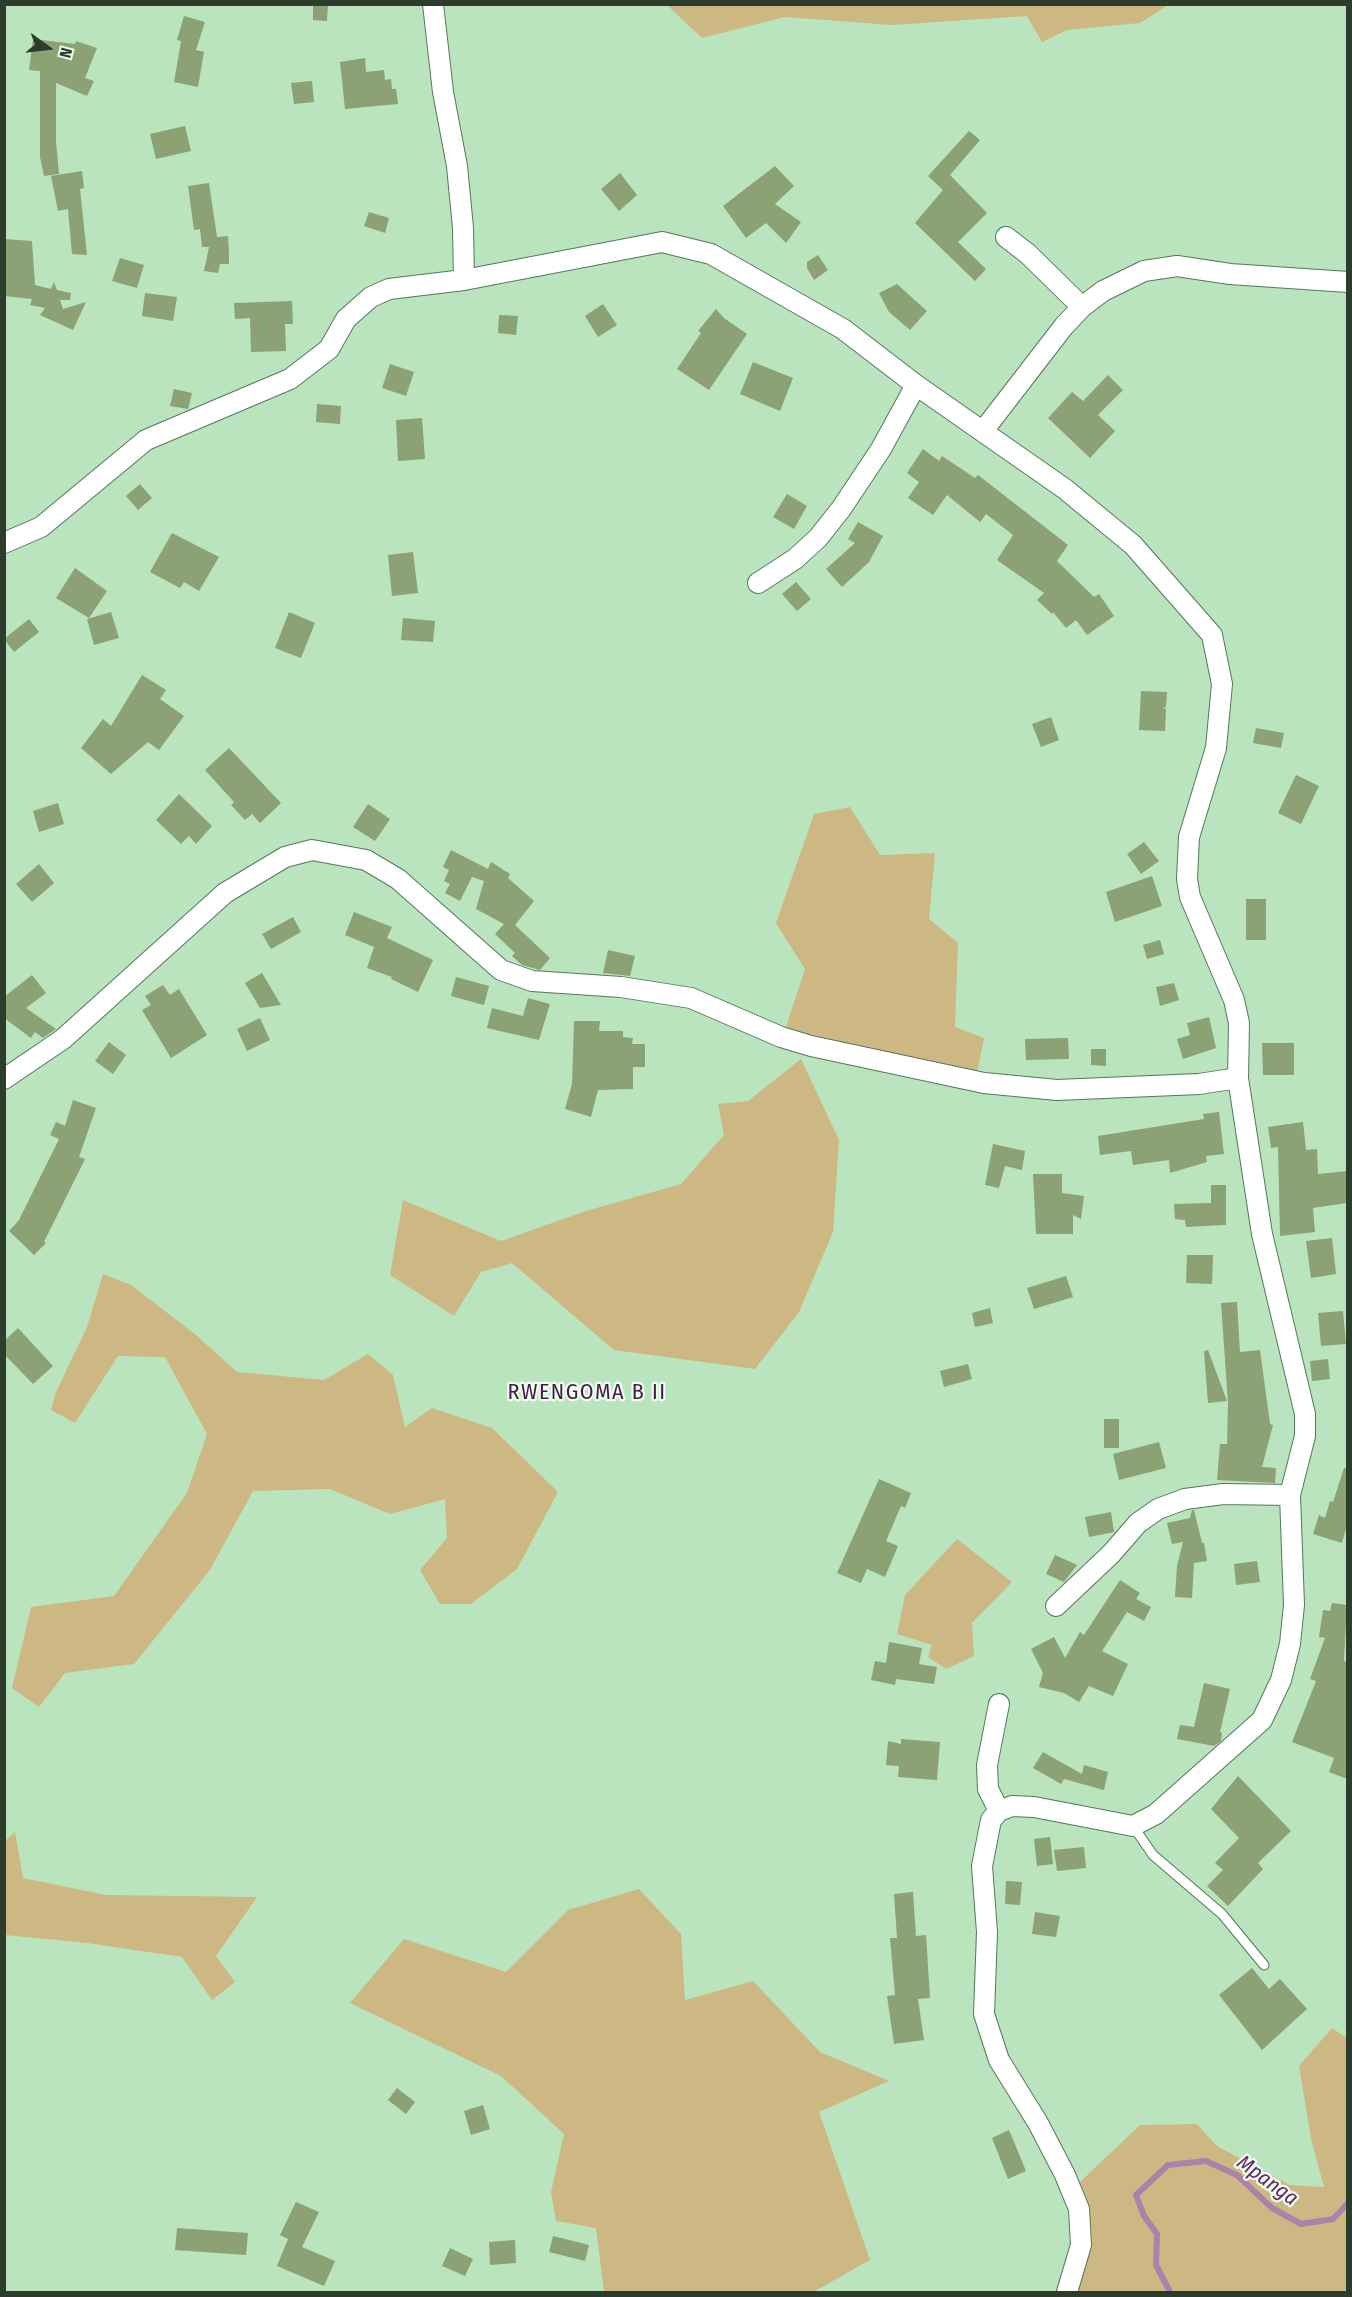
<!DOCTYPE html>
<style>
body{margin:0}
#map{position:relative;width:1352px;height:2297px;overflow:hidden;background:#b9e4be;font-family:"Fira Sans Condensed",sans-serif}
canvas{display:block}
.frame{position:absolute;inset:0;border:6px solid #2c3d2e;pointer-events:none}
.north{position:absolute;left:18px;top:18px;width:60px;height:60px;-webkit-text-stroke:4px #e9ffeb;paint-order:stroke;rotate:105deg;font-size:16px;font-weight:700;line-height:24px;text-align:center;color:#2c3d2e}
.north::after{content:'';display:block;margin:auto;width:21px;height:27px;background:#2c3d2e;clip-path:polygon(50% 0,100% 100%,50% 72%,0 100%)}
</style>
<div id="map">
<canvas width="1352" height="2297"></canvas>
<div class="frame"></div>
<div class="north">N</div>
</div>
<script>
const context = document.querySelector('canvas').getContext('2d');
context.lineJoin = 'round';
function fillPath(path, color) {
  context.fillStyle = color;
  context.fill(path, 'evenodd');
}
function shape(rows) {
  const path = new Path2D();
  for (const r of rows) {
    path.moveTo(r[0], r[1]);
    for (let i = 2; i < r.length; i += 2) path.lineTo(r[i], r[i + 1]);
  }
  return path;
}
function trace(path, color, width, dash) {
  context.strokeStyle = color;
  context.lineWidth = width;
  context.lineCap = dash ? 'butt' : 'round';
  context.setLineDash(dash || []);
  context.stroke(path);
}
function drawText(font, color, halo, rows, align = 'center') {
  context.font = font + ' "Fira Sans Condensed",sans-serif';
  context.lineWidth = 4.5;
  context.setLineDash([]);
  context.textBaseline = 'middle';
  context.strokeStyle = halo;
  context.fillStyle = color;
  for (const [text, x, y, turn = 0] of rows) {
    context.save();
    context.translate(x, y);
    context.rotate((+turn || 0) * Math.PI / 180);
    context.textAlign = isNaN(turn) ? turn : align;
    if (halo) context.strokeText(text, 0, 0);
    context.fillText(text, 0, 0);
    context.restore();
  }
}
fillPath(shape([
 [667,5,1168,5,1140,23,1067,30,1042,42,1027,16,892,25,785,17,702,38],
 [850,807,880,855,935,853,929,919,958,943,955,1027,984,1038,974,1089,959,1089,804,1047,782,1039,805,969,776,923,814,814],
 [801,1059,839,1140,833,1232,799,1312,755,1369,614,1350,512,1263,481,1272,454,1316,390,1275,403,1200,501,1241,586,1211,681,1184,724,1135,718,1104,748,1101],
 [103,1274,131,1285,196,1335,237,1372,324,1380,368,1354,393,1375,405,1427,432,1408,492,1428,558,1492,517,1569,471,1604,440,1604,420,1570,447,1538,445,1499,390,1514,330,1489,253,1491,210,1570,134,1664,65,1673,39,1707,12,1688,31,1607,114,1596,187,1493,207,1434,165,1357,118,1356,75,1423,51,1410,56,1392,87,1327],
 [957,1539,1012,1582,972,1623,974,1656,946,1669,928,1657,932,1645,897,1634,905,1595],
 [15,1832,23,1878,106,1895,257,1897,216,1956,235,1982,212,2000,182,1957,87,1943,5,1935,5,1841],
 [639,1889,681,1934,685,2000,753,1981,820,2052,889,2081,819,2112,870,2260,813,2292,604,2292,596,2228,556,2221,551,2192,564,2134,501,2076,350,2003,404,1939,506,1972,568,1910],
 [1332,2028,1347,2038,1347,2292,1075,2292,1083,2245,1080,2182,1140,2125,1197,2124,1217,2146,1290,2185,1324,2187,1311,2139,1299,2066]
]), '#cdb884');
trace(shape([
 [1170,2292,1156,2265,1157,2234,1144,2216,1136,2195,1168,2165,1206,2161,1237,2175,1272,2208,1301,2224,1333,2219,1348,2203]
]), '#ab82a9', 6);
fillPath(shape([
 [313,4,328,4,327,21,313,20],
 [184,16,205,22,196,50,204,52,198,87,174,82,181,41,177,40],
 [33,39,75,44,76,41,97,48,85,78,94,81,87,96,56,83,56,141,59,174,44,176,40,157,40,71,29,70],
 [365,58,366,72,384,70,385,80,391,79,392,89,396,89,398,104,345,109,340,62],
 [312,81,314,102,294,104,291,83],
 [185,126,191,151,156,159,150,134],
 [969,131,980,140,950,175,987,213,958,242,986,269,975,281,915,223,943,190,928,176],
 [775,166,794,186,775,204,801,222,786,243,766,223,746,238,723,206],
 [82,171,84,188,80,189,87,255,72,254,68,209,58,211,51,176],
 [620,173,637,195,619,211,601,189],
 [209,183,217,237,228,236,229,254,229,264,220,264,218,273,204,271,209,247,202,247,200,229,194,230,188,186],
 [369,212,389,218,385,233,364,226],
 [4,239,32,241,35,285,51,289,54,282,57,290,71,293,70,300,60,300,63,309,86,302,73,330,40,315,45,308,30,305,32,299,4,296],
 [818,255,828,270,814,280,807,268,807,262],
 [120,258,144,265,137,288,112,281],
 [897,284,927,311,910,330,889,312,879,293],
 [145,293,177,297,173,321,142,316],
 [292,301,293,324,285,324,286,351,251,352,250,318,235,319,234,303],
 [603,304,617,325,598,337,585,316],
 [716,309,724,318,747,334,709,390,677,369,701,333,698,331],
 [499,315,518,316,516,335,498,333],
 [753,362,793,378,780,411,740,394],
 [390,364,414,372,406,396,382,388],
 [1108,375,1123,390,1098,415,1115,431,1090,458,1048,418,1072,392,1083,401],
 [174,389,192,393,188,409,170,406],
 [317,404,341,406,340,424,316,422],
 [422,418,425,459,398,461,396,420],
 [923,449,939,461,942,456,975,478,978,475,1068,545,1057,561,1094,597,1099,594,1114,616,1087,635,1076,620,1066,628,1053,612,1052,614,1037,600,1044,593,997,560,1013,535,986,514,980,522,947,495,933,515,908,498,919,482,907,473],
 [140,484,152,498,138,510,126,496],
 [787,494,807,506,794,529,773,517],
 [858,522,883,536,869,562,842,587,826,569,855,543,848,539],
 [172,533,219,557,199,591,184,582,180,588,150,572],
 [413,552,418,593,392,596,388,555],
 [75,568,107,591,89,618,56,598],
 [796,582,811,599,797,611,782,594],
 [111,612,119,638,94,645,87,619],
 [289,612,315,623,301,658,275,648],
 [403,618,435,621,433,642,401,640],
 [29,619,39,632,14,652,4,639],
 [142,675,166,690,160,699,184,716,159,750,148,742,111,774,81,748,103,719,111,726],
 [1141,691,1167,692,1166,707,1162,708,1166,709,1165,731,1139,730],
 [1051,717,1059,740,1041,747,1032,724],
 [1256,728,1284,733,1281,748,1253,743],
 [229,748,281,803,260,823,252,814,245,820,231,805,234,802,205,770],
 [1296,775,1319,786,1301,824,1278,813],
 [179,794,212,826,196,844,189,836,181,844,156,820],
 [58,803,64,824,39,832,33,811],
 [368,804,390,819,375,841,353,827],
 [1144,842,1159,861,1141,874,1127,854],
 [451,850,488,869,491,862,510,874,508,878,534,901,515,925,550,958,540,970,522,965,512,956,515,953,495,934,504,924,476,909,484,881,472,877,460,901,445,893,450,884,444,881,449,870,443,867],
 [39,864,54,883,32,902,16,884],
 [1152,876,1162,906,1115,922,1106,892],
 [1246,899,1266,899,1266,940,1246,940],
 [354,912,392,927,387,938,433,960,418,992,391,979,392,977,367,968,374,947,345,935],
 [293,917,301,932,271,949,262,934],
 [1160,940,1164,954,1147,959,1143,945],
 [608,950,635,956,630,976,603,973],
 [262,973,281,1005,260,1008,245,983],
 [32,975,46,993,26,1008,56,1029,43,1038,35,1032,31,1038,4,1018,4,997],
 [456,977,489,986,484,1005,451,996],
 [1174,983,1179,1000,1160,1006,1156,987],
 [163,985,170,995,179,989,207,1035,171,1058,142,1010,151,1005,145,996],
 [528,998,550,1004,539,1040,487,1028,492,1008,523,1016],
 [1209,1017,1216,1048,1183,1059,1177,1039,1190,1035,1187,1023],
 [260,1018,270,1040,247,1051,237,1029],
 [574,1021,600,1021,599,1031,623,1031,623,1037,633,1038,632,1044,645,1044,645,1067,633,1067,633,1089,598,1090,591,1117,565,1109,572,1084],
 [1068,1038,1069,1059,1026,1060,1025,1039],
 [109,1042,126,1055,113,1074,95,1061],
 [1262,1043,1294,1043,1294,1075,1263,1075],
 [1091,1049,1106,1049,1106,1066,1091,1065],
 [73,1100,96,1108,79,1157,85,1159,44,1242,46,1243,34,1255,9,1231,19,1220,59,1139,50,1135,56,1122,65,1126],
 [1219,1112,1224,1154,1206,1156,1207,1162,1170,1173,1169,1160,1133,1165,1131,1151,1100,1155,1098,1136,1204,1119,1203,1114],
 [1303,1122,1306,1150,1317,1149,1318,1174,1347,1171,1347,1203,1313,1208,1315,1232,1280,1236,1278,1147,1271,1148,1268,1127],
 [993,1144,1025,1151,1022,1170,1005,1166,999,1188,985,1185],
 [1033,1174,1062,1174,1062,1193,1084,1196,1081,1219,1073,1215,1073,1234,1036,1234],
 [1211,1185,1226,1185,1226,1225,1186,1227,1185,1220,1175,1219,1174,1204,1211,1203],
 [1332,1238,1336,1274,1311,1278,1306,1241],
 [1187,1255,1213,1255,1212,1284,1186,1283],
 [1066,1276,1073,1297,1034,1309,1027,1288],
 [1237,1302,1240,1352,1260,1350,1270,1424,1273,1425,1262,1467,1276,1468,1275,1483,1217,1480,1220,1444,1227,1444,1228,1403,1221,1303],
 [990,1308,993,1323,975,1327,972,1313],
 [1343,1311,1346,1344,1321,1346,1318,1313],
 [18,1328,53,1366,33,1384,4,1354,4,1341],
 [1208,1350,1227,1401,1208,1403,1204,1351],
 [1328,1359,1330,1379,1312,1381,1310,1361],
 [968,1364,972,1379,944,1387,940,1371],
 [1104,1419,1119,1419,1119,1448,1104,1448],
 [1159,1442,1166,1468,1119,1480,1113,1454],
 [1344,1468,1347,1468,1347,1525,1342,1543,1313,1534,1319,1515,1325,1518,1330,1501,1333,1502],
 [879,1479,911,1493,905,1508,901,1506,886,1541,898,1546,885,1577,867,1569,861,1583,837,1573],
 [1192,1510,1194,1510,1202,1543,1204,1543,1207,1561,1194,1563,1192,1598,1175,1597,1177,1566,1183,1542,1172,1544,1167,1523,1190,1518],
 [1111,1512,1114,1532,1089,1537,1085,1517],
 [1055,1555,1077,1565,1064,1582,1046,1574],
 [1257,1561,1260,1582,1236,1585,1234,1564],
 [1120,1580,1140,1593,1136,1599,1151,1607,1144,1621,1127,1612,1102,1651,1128,1664,1113,1696,1089,1686,1079,1702,1064,1693,1039,1687,1043,1673,1031,1649,1054,1637,1065,1658,1080,1632,1084,1635],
 [1332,1603,1347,1605,1344,1661,1347,1662,1347,1779,1329,1772,1334,1758,1292,1742,1316,1681,1310,1679,1325,1638,1319,1637,1323,1610,1330,1611],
 [889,1642,922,1648,919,1664,937,1667,934,1684,896,1679,895,1685,871,1680,875,1661,886,1663],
 [1204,1683,1230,1689,1220,1732,1222,1733,1221,1741,1214,1746,1177,1739,1180,1725,1194,1727],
 [901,1739,940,1742,937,1780,898,1777,899,1766,886,1765,888,1741,901,1744],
 [1043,1752,1082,1774,1084,1765,1108,1772,1104,1790,1064,1779,1061,1784,1033,1768],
 [1238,1776,1291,1831,1258,1863,1263,1869,1228,1906,1207,1886,1223,1870,1215,1863,1239,1838,1211,1809],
 [1050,1837,1053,1864,1037,1866,1034,1839],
 [1084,1847,1086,1868,1057,1871,1054,1850],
 [1006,1881,1022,1882,1020,1905,1005,1904],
 [913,1892,916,1936,926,1935,930,1998,918,1999,924,2040,894,2044,887,1996,895,1995,890,1938,897,1938,894,1894],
 [1035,1912,1060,1916,1056,1937,1032,1934],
 [1252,1968,1269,1989,1280,1979,1307,2009,1262,2050,1219,1995],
 [397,2088,415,2102,406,2114,388,2100],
 [483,2105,490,2129,471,2135,464,2111],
 [1009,2130,1026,2171,1008,2179,992,2138],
 [296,2202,319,2212,302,2247,335,2261,324,2286,277,2266,288,2239,280,2235],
 [177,2228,248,2233,246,2255,175,2250],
 [553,2236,589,2245,585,2261,549,2252],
 [515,2240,516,2263,490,2265,489,2242],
 [450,2248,473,2259,465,2276,442,2266]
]), '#8ca174');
const lane = shape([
 [1133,1826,1153,1855,1222,1914,1264,1965]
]);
const street = shape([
 [433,4,443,92,457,166,463,228,464,280],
 [1006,237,1028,254,1082,307],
 [983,431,1064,326,1082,307,1103,291,1144,271,1177,266,1230,274,1348,282],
 [4,543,41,527,146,440,290,379,329,349,346,319,371,297,389,289,464,280,662,242,711,254,843,329,916,385,1065,489,1133,545,1212,635,1222,684,1216,748,1189,837,1187,879,1190,897,1234,1000,1239,1023,1238,1078,1262,1234,1305,1414,1305,1436,1290,1495,1294,1605,1290,1644,1281,1680,1262,1720,1156,1814,1133,1826,1034,1807,1012,1806,999,1811,991,1820,982,1866,987,1932,984,2014,999,2060,1038,2123,1065,2175,1079,2209,1081,2245,1067,2292],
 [758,583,795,559,818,538,841,509,881,449,916,385],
 [4,1079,63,1039,225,893,285,857,312,850,366,860,398,879,501,970,532,981,621,987,691,998,781,1037,811,1046,984,1083,1057,1090,1199,1084,1238,1078],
 [1056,1606,1111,1554,1138,1523,1158,1509,1185,1499,1223,1494,1290,1495],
 [999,1704,987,1765,988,1789,999,1811]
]);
trace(lane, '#527958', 11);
trace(street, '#527958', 22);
trace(lane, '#fff', 9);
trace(street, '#fff', 20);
drawText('italic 21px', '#6d226d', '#e9ffeb', [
 ["Mpanga",1267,2181,36]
]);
context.letterSpacing = '1.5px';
drawText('22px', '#4b1a4a', '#e9ffeb', [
 ["RWENGOMA B II",587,1393]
]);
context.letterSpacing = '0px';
</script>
